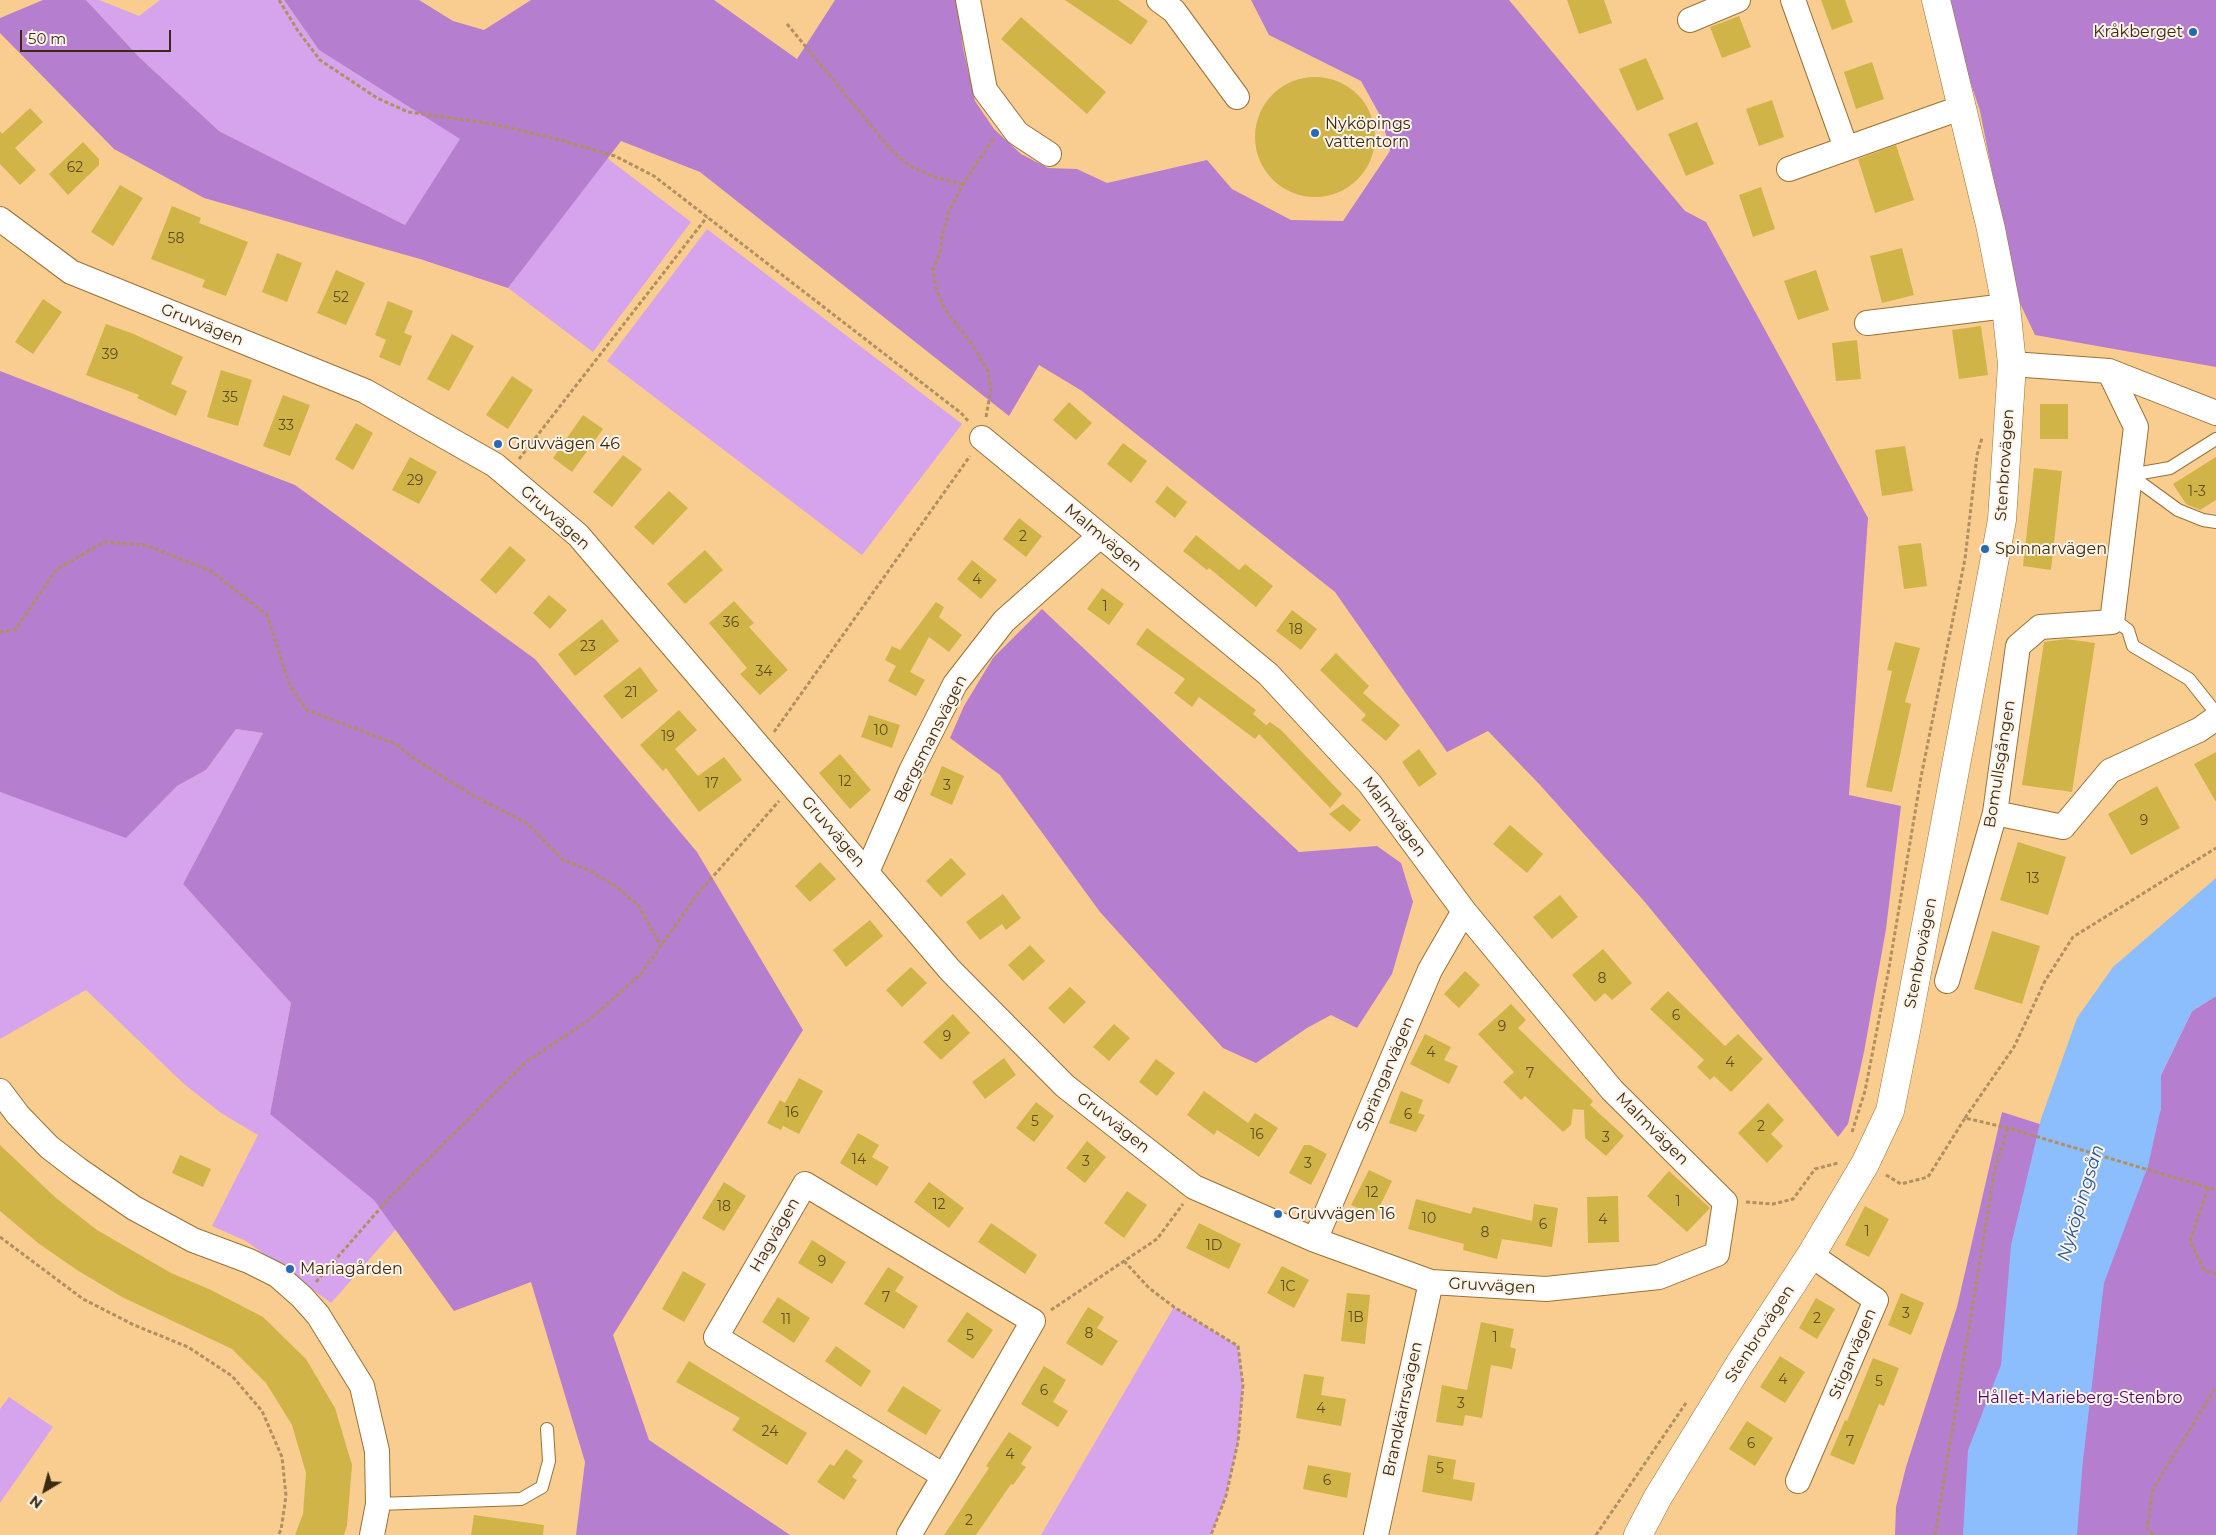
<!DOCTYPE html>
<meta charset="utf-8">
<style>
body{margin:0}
#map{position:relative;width:2216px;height:1535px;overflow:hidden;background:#f9cd90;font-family:Montserrat,sans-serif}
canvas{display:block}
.north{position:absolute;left:20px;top:1465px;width:50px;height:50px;-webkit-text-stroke:4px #fef4e9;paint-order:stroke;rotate:217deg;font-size:14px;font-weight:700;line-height:20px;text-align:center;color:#3b2a11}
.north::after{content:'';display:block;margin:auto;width:18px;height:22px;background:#3b2a11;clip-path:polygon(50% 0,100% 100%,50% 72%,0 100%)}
.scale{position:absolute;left:20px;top:30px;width:151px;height:22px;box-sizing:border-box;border:2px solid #3b2a11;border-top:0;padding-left:6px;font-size:15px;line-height:18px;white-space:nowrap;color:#3b2a11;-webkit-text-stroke:4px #fef4e9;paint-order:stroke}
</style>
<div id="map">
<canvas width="2216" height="1535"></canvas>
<div class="north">N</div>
<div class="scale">50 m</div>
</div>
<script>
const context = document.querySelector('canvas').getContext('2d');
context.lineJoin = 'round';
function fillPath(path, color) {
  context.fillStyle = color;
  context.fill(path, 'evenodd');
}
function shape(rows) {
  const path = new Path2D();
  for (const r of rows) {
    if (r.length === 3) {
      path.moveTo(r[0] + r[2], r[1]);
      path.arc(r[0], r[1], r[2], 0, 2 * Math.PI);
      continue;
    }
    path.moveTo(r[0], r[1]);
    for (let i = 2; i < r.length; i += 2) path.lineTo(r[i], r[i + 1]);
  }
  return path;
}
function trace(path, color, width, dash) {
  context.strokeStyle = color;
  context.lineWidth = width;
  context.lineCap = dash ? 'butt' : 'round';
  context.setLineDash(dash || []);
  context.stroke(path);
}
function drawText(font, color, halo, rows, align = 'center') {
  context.font = font + ' Montserrat,sans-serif';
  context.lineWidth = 4;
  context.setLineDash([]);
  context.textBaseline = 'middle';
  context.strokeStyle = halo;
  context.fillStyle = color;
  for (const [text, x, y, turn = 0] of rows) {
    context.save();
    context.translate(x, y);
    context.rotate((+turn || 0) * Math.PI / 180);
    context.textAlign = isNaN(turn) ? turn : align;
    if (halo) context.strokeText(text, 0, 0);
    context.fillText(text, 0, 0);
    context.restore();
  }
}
fillPath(shape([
 [86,0,99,0,139,16,160,0,284,0,319,50,461,139,405,225,219,131,140,58],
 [607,158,691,222,593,352,508,288],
 [707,229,962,424,862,555,607,361],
 [236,729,263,733,183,884,291,1003,270,1114,374,1199,396,1229,331,1303,246,1241,212,1226,258,1135,221,1113,184,1084,86,990,0,1039,0,792,126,837,177,786,206,770],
 [1174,1307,1238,1346,1243,1385,1238,1442,1226,1496,1211,1535,1041,1535],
 [9,1397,53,1427,0,1503,0,1409]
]), '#d5a4ec');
fillPath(shape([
 [43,0,86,0,140,58,219,131,405,225,460,139,319,50,284,0,419,0,453,21,484,30,531,0,714,0,797,59,835,0,957,0,963,48,975,101,994,129,1021,154,1048,168,1077,169,1107,183,1207,160,1232,189,1291,220,1343,221,1390,151,1382,119,1361,81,1269,35,1251,0,1509,0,1685,211,1706,222,1868,518,1849,795,1901,806,1886,929,1864,1052,1848,1124,1838,1137,1644,901,1540,785,1488,731,1447,752,1335,592,1082,391,1039,365,1009,416,700,172,621,141,508,288,420,259,204,198,114,149,0,33,0,18],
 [1945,0,2216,0,2216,367,2035,335,2017,297,1980,111,1950,20],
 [0,371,295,485,535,659,697,852,803,1030,613,1335,649,1440,790,1535,576,1535,585,1462,531,1282,454,1311,374,1200,270,1114,291,1003,183,884,263,733,236,729,206,770,177,786,126,838,0,792],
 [1042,609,1299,852,1377,846,1401,863,1413,902,1392,974,1357,1028,1331,1015,1307,1028,1256,1063,1223,1048,1100,912,1000,775,950,738,964,706,993,658],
 [2216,996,2216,1535,1895,1535,1896,1507,1906,1467,1957,1307,2002,1112,2143,1157,2161,1108,2161,1075,2192,1011]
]), '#b67ecf');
fillPath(shape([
 [2216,878,2216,996,2192,1011,2161,1075,2161,1108,2148,1166,2104,1283,2083,1460,2077,1535,1963,1535,1968,1450,2001,1365,2011,1245,2041,1119,2077,1018,2113,967]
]), '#8cbdfc');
fillPath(shape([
 [1065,0,1118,0,1148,21,1131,45],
 [1567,0,1604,0,1612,23,1579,34],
 [1821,0,1845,0,1853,22,1832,30],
 [1739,16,1751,47,1722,58,1710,27],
 [1021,17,1106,92,1087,114,1001,39],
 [1646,58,1664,99,1637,111,1619,69],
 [1872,62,1884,99,1856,109,1844,72],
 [1315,137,60],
 [1772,100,1784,137,1759,146,1746,109],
 [30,108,43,122,15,148,36,170,20,185,0,164,0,131,2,134],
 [1697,122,1714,164,1686,176,1668,134],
 [83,142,99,159,99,165,68,195,49,174],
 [1896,145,1914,200,1875,213,1858,159],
 [120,185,143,198,113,246,91,232],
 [1761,187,1775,229,1753,237,1739,195],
 [172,206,201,218,199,223,248,242,226,296,202,287,205,280,151,259],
 [1902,248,1914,295,1882,303,1870,256],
 [277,253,302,263,287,302,262,292],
 [336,270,365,283,346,325,317,313],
 [1816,270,1829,310,1798,320,1784,281],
 [43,299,62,312,33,354,15,342],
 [388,301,413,311,404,333,412,336,400,366,379,357,386,340,375,335],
 [106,324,134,334,183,357,171,384,187,391,176,416,137,398,139,395,86,375],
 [1981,326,1988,375,1959,379,1952,330],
 [452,334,474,346,449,391,427,379],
 [1857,340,1861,379,1836,381,1832,343],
 [221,370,252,380,238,426,207,417],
 [512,376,533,390,508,429,486,415],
 [283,395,310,405,290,456,263,446],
 [1069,402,1092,423,1076,440,1053,420],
 [2040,404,2068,404,2068,439,2040,439],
 [583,415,603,429,572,472,553,458],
 [356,423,373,433,353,470,335,459],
 [1123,443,1147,461,1131,483,1107,464],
 [1905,446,1913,491,1882,496,1875,450],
 [623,455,642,469,612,507,593,492],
 [410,457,437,472,419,504,392,490],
 [2216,457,2216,500,2200,510,2186,504,2173,484],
 [2034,468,2062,471,2051,570,2023,566],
 [1167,486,1187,502,1175,518,1155,502],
 [669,491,688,508,653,545,634,527],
 [1019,518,1042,536,1026,557,1003,539],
 [1196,535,1239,570,1245,564,1273,586,1256,607,1209,568,1207,570,1183,551],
 [1921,543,1927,586,1904,589,1898,546],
 [510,546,526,560,496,594,480,580],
 [705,550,723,570,685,604,667,584],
 [972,560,997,580,981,599,957,579],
 [1102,588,1124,604,1109,625,1087,609],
 [549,595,567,610,550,629,533,613],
 [734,601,754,623,749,627,788,670,760,695,740,674,747,668,709,623],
 [936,602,944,607,939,617,962,635,949,652,929,637,910,672,925,680,916,696,888,681,896,666,885,660,892,646,900,650],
 [1292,610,1317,629,1301,650,1276,631],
 [602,619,619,641,575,676,558,654],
 [1147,628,1256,710,1253,714,1266,725,1264,727,1270,722,1281,730,1342,794,1330,808,1259,734,1255,739,1199,697,1192,707,1174,693,1185,679,1136,644],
 [2066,639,2095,643,2072,792,2022,785,2044,642],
 [1895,642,1920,648,1905,702,1911,704,1892,792,1866,787,1892,671,1887,670],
 [1336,653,1369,686,1363,693,1400,725,1386,741,1361,720,1366,715,1320,670],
 [640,667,658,691,622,719,603,696],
 [679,710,697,730,675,749,698,776,724,757,742,780,699,812,666,768,663,771,640,745],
 [869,715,900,725,892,748,861,737],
 [1419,749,1437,774,1419,787,1402,762],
 [2216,752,2216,802,2194,764],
 [840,754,871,790,850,809,819,773],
 [942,766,964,776,952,805,930,795],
 [2157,786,2180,828,2131,855,2108,814],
 [1343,804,1361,820,1350,832,1329,814],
 [1510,825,1543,854,1527,873,1493,844],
 [2018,842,2066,857,2048,915,2000,900],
 [951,858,966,874,941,897,926,881],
 [820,862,836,879,810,902,795,886],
 [1003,894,1021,918,1006,930,1002,924,980,940,966,922],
 [1560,895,1578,917,1552,939,1533,917],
 [870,920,883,936,846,967,833,950],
 [1992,931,2040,946,2022,1004,1974,989],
 [1030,945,1045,961,1023,981,1008,965],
 [1603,949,1632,983,1612,1000,1605,993,1595,1002,1572,975],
 [911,967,927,983,902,1007,886,990],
 [1465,971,1480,985,1459,1008,1444,994],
 [1070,987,1086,1002,1064,1024,1048,1008],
 [1668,991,1725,1046,1738,1034,1763,1059,1731,1092,1714,1076,1710,1080,1697,1067,1704,1060,1650,1009],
 [1511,1004,1526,1020,1518,1028,1593,1101,1590,1105,1624,1136,1606,1156,1585,1138,1584,1110,1573,1109,1571,1125,1563,1132,1525,1096,1521,1100,1503,1082,1514,1072,1478,1034],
 [953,1014,970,1033,941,1060,923,1042],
 [1114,1024,1130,1038,1109,1061,1093,1047],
 [1425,1034,1451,1047,1444,1060,1458,1066,1449,1084,1410,1064],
 [1004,1058,1016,1075,985,1099,972,1082],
 [1156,1059,1175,1073,1157,1096,1139,1082],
 [799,1078,823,1091,799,1134,783,1126,781,1130,767,1123,780,1100,785,1103],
 [1204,1091,1248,1123,1255,1113,1278,1128,1259,1157,1217,1130,1214,1135,1187,1115],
 [1401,1091,1423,1100,1418,1113,1425,1115,1416,1132,1389,1123],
 [1036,1102,1054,1116,1034,1142,1016,1128],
 [1768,1103,1784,1120,1771,1134,1783,1146,1767,1163,1738,1133],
 [858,1133,879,1145,872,1157,889,1167,877,1186,840,1163],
 [1087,1141,1106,1157,1085,1183,1066,1168],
 [0,1145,56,1198,97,1230,171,1273,211,1290,263,1317,306,1359,335,1408,352,1465,347,1525,344,1535,295,1535,303,1514,306,1473,292,1425,266,1383,232,1349,122,1297,77,1270,38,1243,0,1211],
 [1304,1145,1310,1145,1327,1154,1311,1185,1289,1173],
 [180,1155,211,1169,203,1187,172,1173],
 [1369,1170,1392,1181,1375,1216,1351,1205],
 [1669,1171,1710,1208,1687,1232,1647,1196],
 [724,1182,746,1196,724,1231,702,1218],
 [929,1182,964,1208,949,1228,914,1202],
 [1127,1191,1147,1205,1124,1238,1104,1223],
 [1618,1196,1619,1242,1588,1243,1587,1197],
 [1416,1199,1471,1214,1473,1207,1532,1221,1534,1204,1558,1208,1552,1247,1502,1239,1497,1259,1463,1250,1464,1244,1408,1229],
 [1865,1206,1889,1219,1869,1257,1845,1245],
 [991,1223,1037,1255,1025,1274,978,1242],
 [1199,1223,1241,1244,1229,1269,1186,1248],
 [812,1240,846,1262,832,1284,798,1263],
 [1282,1266,1309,1280,1294,1308,1267,1293],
 [888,1267,904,1277,895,1291,918,1306,904,1329,864,1304],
 [683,1271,706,1284,684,1322,662,1309],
 [1347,1293,1370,1295,1365,1344,1341,1341],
 [1901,1293,1924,1303,1911,1335,1888,1325],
 [778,1297,810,1318,794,1343,762,1322],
 [1816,1298,1835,1309,1817,1339,1799,1328],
 [1088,1307,1104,1317,1097,1328,1118,1341,1102,1366,1066,1343],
 [967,1312,993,1330,973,1359,947,1341],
 [1481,1322,1514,1329,1510,1347,1516,1349,1512,1369,1491,1365,1482,1418,1465,1415,1463,1426,1436,1422,1442,1385,1467,1390],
 [836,1346,871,1371,861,1387,825,1361],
 [1780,1356,1805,1372,1785,1403,1760,1387],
 [1873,1358,1899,1368,1884,1406,1879,1404,1854,1465,1830,1455,1845,1420,1847,1421],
 [689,1361,807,1433,787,1465,732,1430,740,1418,676,1382],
 [1044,1366,1066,1380,1053,1402,1068,1411,1058,1427,1021,1404],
 [1304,1374,1324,1377,1321,1395,1346,1399,1341,1426,1296,1418],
 [903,1386,941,1410,926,1435,887,1411],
 [1747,1421,1773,1438,1755,1466,1729,1449],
 [1009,1432,1032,1447,1021,1464,1026,1467,1013,1485,1011,1484,976,1535,944,1535,989,1468,986,1466],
 [846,1449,863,1461,852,1477,857,1480,844,1500,817,1482,830,1464,834,1466],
 [1428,1455,1456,1460,1453,1479,1475,1483,1472,1501,1422,1492],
 [1308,1465,1351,1473,1347,1498,1303,1489],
 [474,1515,544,1525,543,1535,471,1535]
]), '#d0b448');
const lane = shape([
 [2130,475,2178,510,2203,520,2216,522],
 [2130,475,2170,468,2216,439],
 [2112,618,2128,630,2133,646,2189,679,2216,713],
 [378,1504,521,1499,542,1487,549,1461,547,1429]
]);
const street = shape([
 [968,0,985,90,1017,133,1049,154],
 [1159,0,1174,11,1237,97],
 [1793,0,1846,148],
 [1690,20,1738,0],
 [1789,169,1963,107],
 [0,219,71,272,365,391,495,465,578,535,950,970,1065,1086,1194,1187,1315,1240,1431,1282,1546,1289,1659,1277,1717,1254,1725,1202,1612,1090,1464,911,1370,784,1268,674,982,438],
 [1867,323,2006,306],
 [2012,364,2109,371,2216,413],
 [1995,813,2063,827,2110,771,2199,730,2216,718],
 [867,872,911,771,955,684,1004,621,1100,536],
 [1947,981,1995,813,2018,646,2040,627,2112,622,2136,427,2109,371],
 [0,1091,18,1115,49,1147,79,1170,134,1208,193,1240,249,1261,277,1275,302,1297,318,1315,362,1386,377,1451,378,1504,372,1535],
 [1315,1240,1430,970,1464,911],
 [1798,1481,1876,1300,1811,1255],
 [909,1535,944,1476,1033,1321,805,1184,716,1337,944,1476],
 [1376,1535,1431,1282]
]);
const secondary = shape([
 [1638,1535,1658,1497,1739,1365,1811,1255,1865,1164,1890,1111,1906,1031,2002,520,2012,364,2006,306,1991,229,1936,0]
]);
trace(lane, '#9a7135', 14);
trace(street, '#9a7135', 26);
trace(secondary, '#9a7135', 29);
trace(shape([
 [279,0,298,31,320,60,377,98,408,112,494,124,560,140,615,156,654,176,961,413,969,422],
 [787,24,893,152,910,166,934,177,963,184],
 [986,417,991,389,988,371,971,343,944,308,936,288,933,270,941,249,942,236,949,211,963,184,994,138],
 [519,459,707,217],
 [0,632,15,630,57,569,104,542,145,545,211,571,267,615,290,686,307,710,396,744,413,758,477,798,527,823,563,860,589,870,618,888,638,905,661,946],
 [774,732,970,456],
 [1965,1118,2014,1047,2045,981,2073,937,2216,848],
 [1852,1132,1865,1091,1889,968,1921,777,1965,559,1977,455,1982,438],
 [1886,1175,1901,1184,1928,1177,1965,1118,2008,1128,2216,1190],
 [2208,1188,2190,1241,2205,1271,2216,1274],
 [1746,1202,1773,1204,1793,1199,1815,1169,1838,1163],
 [0,1237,83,1299,134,1325,188,1347,232,1376,262,1411,282,1457,286,1496,281,1530,278,1535],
 [1124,1261,1149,1288,1174,1307,1238,1346,1243,1385,1238,1442,1226,1496,1211,1535],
 [316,1282,391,1196,525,1063,589,1020,641,974,696,896,779,801],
 [1051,1310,1157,1239,1183,1204],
 [1596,1535,1686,1403],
 [1935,1535,1995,1169,2008,1128],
 [2153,1535,2147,1528,2153,1489,2216,1387]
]), '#b18f60', 3, [4, 2.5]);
trace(lane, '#fff', 12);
trace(street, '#fff', 24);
trace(secondary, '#fff', 28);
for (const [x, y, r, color] of [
 [2193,32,5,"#246aba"],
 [1315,133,5,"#246aba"],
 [498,444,5,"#246aba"],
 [1985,549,5,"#246aba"],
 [1278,1214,5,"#246aba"],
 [290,1269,5,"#246aba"]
]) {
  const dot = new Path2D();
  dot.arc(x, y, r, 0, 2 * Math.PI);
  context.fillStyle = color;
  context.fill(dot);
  trace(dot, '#fef4e9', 2);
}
drawText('14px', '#604c1f', null, [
 ["62",75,168],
 ["58",176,239],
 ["52",341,298],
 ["39",110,355],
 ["35",230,398],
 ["33",286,426],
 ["29",415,481],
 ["1-3",2197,492],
 ["2",1023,537],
 ["4",977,580],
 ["1",1105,607],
 ["36",731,623],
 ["18",1296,630],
 ["23",588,647],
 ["34",764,672],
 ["21",631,693],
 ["10",881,731],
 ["19",668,737],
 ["12",845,782],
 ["17",712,784],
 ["3",947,786],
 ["9",2144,821],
 ["13",2033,879],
 ["8",1602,979],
 ["6",1676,1016],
 ["9",1502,1027],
 ["9",947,1037],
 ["4",1431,1053],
 ["4",1730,1063],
 ["7",1530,1074],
 ["16",792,1113],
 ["6",1408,1115],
 ["5",1035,1122],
 ["2",1761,1127],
 ["16",1257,1135],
 ["3",1606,1138],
 ["14",859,1160],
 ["3",1086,1162],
 ["3",1308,1164],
 ["12",1372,1193],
 ["1",1678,1202],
 ["12",939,1205],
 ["18",724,1207],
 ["10",1429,1219],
 ["4",1603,1220],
 ["6",1543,1225],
 ["1",1867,1232],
 ["8",1485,1233],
 ["1D",1214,1246],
 ["9",822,1262],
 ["1C",1288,1287],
 ["7",886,1298],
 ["3",1906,1314],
 ["1B",1356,1318],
 ["2",1817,1319],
 ["11",786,1320],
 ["8",1089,1334],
 ["5",970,1336],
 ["1",1495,1338],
 ["4",1783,1380],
 ["5",1879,1382],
 ["6",1044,1391],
 ["3",1461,1404],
 ["4",1321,1409],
 ["24",770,1432],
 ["7",1850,1442],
 ["6",1751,1444],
 ["4",1010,1455],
 ["5",1440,1469],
 ["6",1327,1481],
 ["2",969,1521]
]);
drawText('16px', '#3b2a11', '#fef4e9', [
 ["Kråkberget",2183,32,"right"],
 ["Nyköpings",1325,124],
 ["vattentorn",1325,142],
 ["Gruvvägen 46",508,444],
 ["Spinnarvägen",1995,549],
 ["Gruvvägen 16",1288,1214],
 ["Mariagården",300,1269]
], 'left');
drawText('16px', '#3b2a11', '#fef4e9', [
 ["Gruvvägen",202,325,22],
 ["Stenbrovägen",2005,465,-86],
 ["Gruvvägen",555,518,42],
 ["Malmvägen",1103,538,40],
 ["Bergsmansvägen",931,739,-63],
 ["Bomullsgången",2000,764,-81],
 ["Malmvägen",1394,817,53],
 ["Gruvvägen",833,832,49],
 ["Stenbrovägen",1921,953,-79],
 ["Sprängarvägen",1386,1074,-67],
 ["Gruvvägen",1113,1123,38],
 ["Malmvägen",1652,1129,45],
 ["Hagvägen",775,1235,-60],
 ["Gruvvägen",1492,1286,3],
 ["Stenbrovägen",1760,1334,-57],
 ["Stigarvägen",1853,1354,-67],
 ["Brandkärrsvägen",1403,1409,-78]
]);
drawText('16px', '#4e0068', '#fef4e9', [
 ["Hållet-Marieberg-Stenbro",2080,1398]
]);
drawText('italic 18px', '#1b579d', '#fef4e9', [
 ["Nyköpingsån",2081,1203,-73]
]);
</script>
